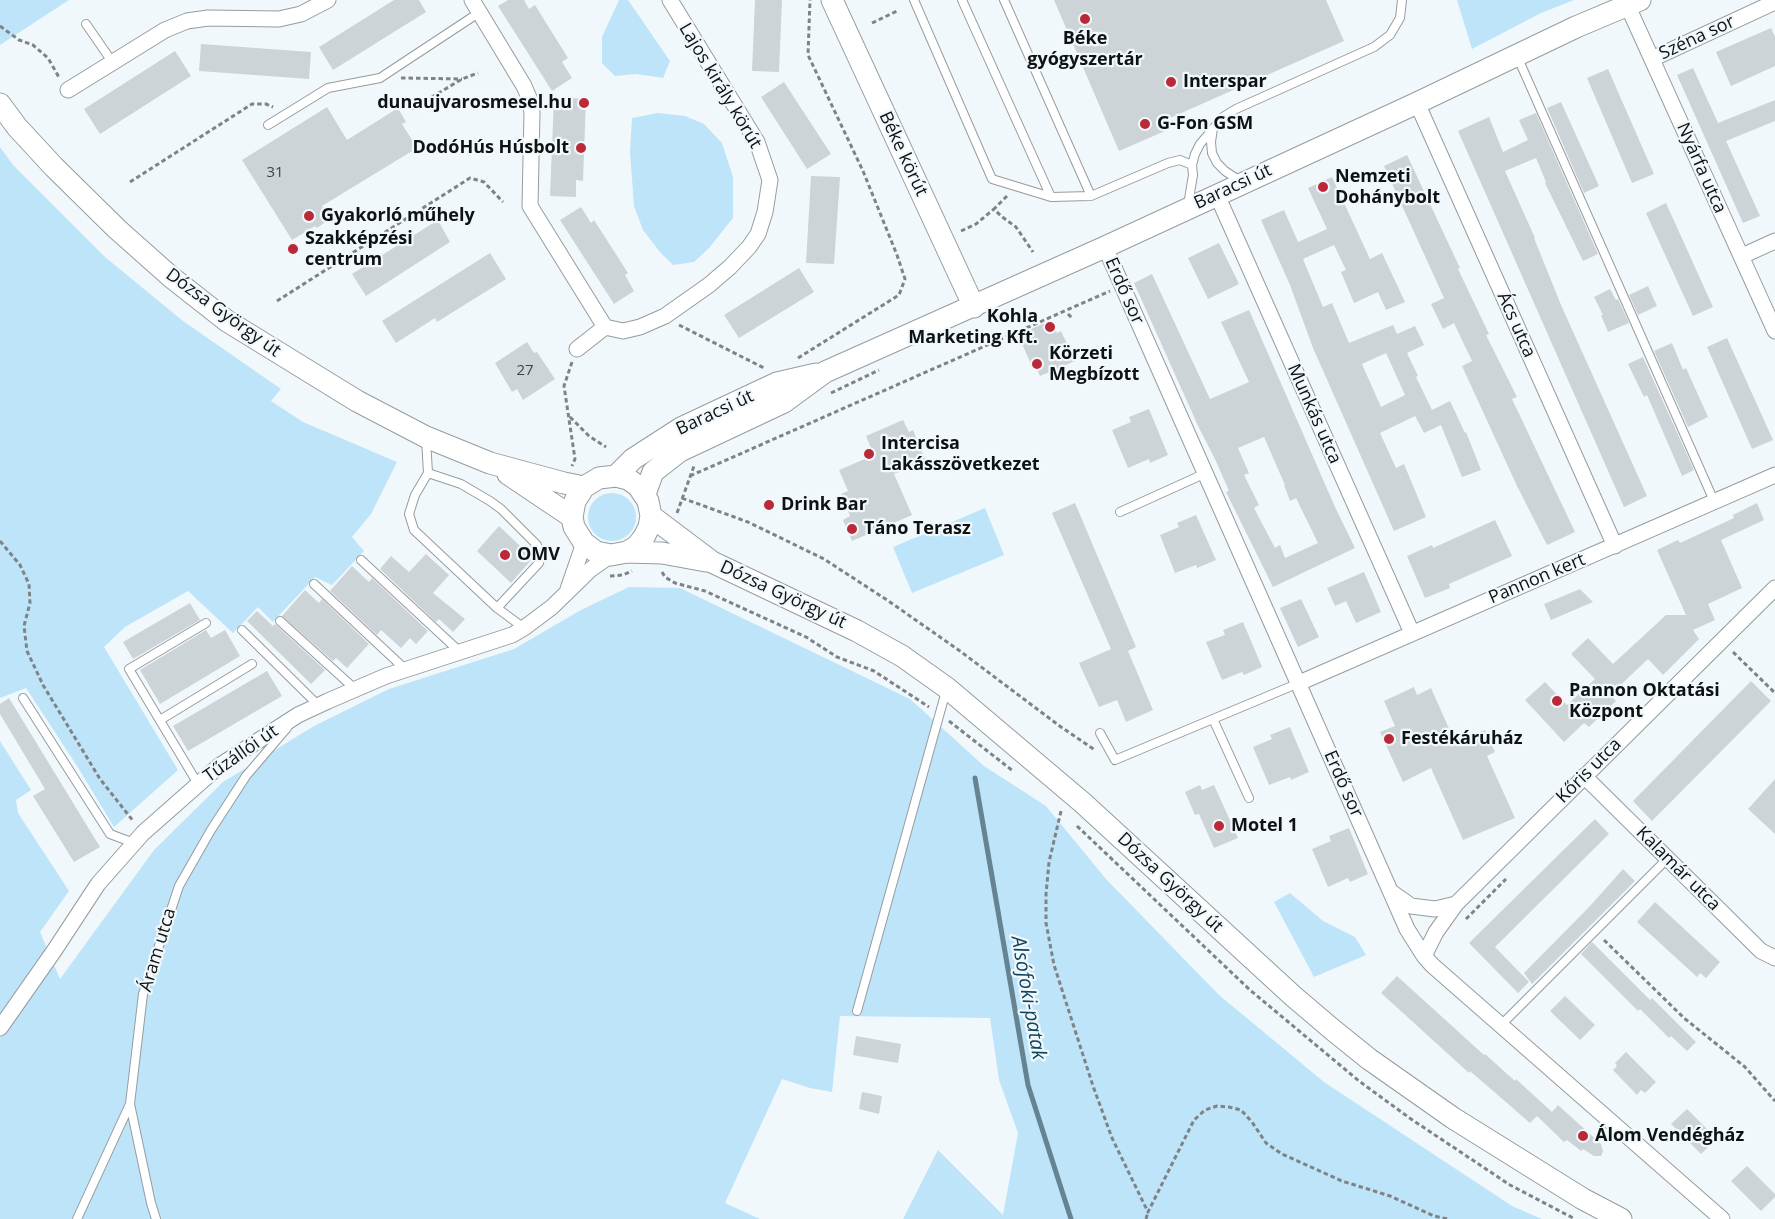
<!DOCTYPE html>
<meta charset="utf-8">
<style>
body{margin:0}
canvas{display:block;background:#f1f8fc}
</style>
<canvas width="1775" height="1219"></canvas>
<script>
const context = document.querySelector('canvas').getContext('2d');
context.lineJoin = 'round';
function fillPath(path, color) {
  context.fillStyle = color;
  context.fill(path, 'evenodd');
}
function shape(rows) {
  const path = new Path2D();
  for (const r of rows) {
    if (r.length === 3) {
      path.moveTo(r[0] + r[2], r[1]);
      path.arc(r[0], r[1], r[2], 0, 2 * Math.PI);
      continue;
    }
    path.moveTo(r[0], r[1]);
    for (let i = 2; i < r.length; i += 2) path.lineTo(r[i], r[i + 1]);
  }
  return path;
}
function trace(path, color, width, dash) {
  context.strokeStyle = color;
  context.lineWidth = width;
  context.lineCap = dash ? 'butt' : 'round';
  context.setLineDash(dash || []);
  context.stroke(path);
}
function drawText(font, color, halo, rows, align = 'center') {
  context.font = font + ' "Open Sans",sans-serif';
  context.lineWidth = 4.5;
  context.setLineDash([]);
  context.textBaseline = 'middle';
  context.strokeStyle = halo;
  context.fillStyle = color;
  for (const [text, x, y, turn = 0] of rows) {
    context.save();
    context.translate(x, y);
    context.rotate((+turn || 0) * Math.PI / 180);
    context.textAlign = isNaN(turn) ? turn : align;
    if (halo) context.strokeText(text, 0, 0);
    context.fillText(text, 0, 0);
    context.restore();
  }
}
fillPath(shape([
 [0,0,69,0,0,45],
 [619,0,628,0,670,61,663,78,636,74,615,76,602,63,602,37],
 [1457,0,1574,0,1541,13,1472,49],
 [658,113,685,116,704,124,722,143,733,177,733,218,709,248,694,262,673,265,660,252,643,230,634,206,630,152,632,118],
 [0,147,13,165,105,257,183,321,281,389,271,401,303,422,397,462,371,514,352,537,364,551,332,585,315,577,273,622,258,607,233,633,188,591,125,627,104,647,178,770,114,827,77,766,26,688,0,698],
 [612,517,24],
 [985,508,1004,555,912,593,893,547],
 [629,587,680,588,910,699,984,766,1046,806,1106,879,1219,995,1324,1082,1512,1206,1542,1219,903,1219,938,1150,1003,1215,1018,1133,999,1080,990,1018,840,1016,832,1092,810,1088,782,1079,725,1203,760,1219,0,1219,0,741,31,790,16,800,18,813,69,891,40,932,60,979,154,850,223,782,314,726,389,689,514,649,581,610],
 [1290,893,1323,921,1355,937,1366,955,1314,977,1274,902]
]), '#bde4f8');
trace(shape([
 [975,778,1028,1085,1071,1219]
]), '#668392', 5);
fillPath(shape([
 [394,0,419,0,426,12,333,70,319,47],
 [508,0,524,0,529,9,535,5,568,58,562,62,572,78,552,91,498,6],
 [755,0,782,0,779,72,752,71],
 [1054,0,1326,0,1344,41,1161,122,1165,131,1119,151],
 [1771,28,1775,37,1775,66,1731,86,1716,52],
 [201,44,311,52,309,79,199,71],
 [175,51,191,76,100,134,84,109],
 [1693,68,1718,123,1775,100,1775,121,1726,141,1760,216,1743,223,1677,75],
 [1608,69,1654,174,1632,183,1587,78],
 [784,82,831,154,807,169,761,97],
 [554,97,586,99,583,181,576,180,576,197,550,196],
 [1561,102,1599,186,1584,193,1547,108],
 [327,107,347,140,398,108,406,122,402,124,417,148,322,206,330,219,317,228,315,226,292,240,242,160],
 [1536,113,1598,254,1583,261,1545,183,1546,182,1536,158,1505,171,1535,238,1534,238,1561,305,1647,496,1624,507,1458,131,1489,117,1503,152,1528,140,1519,120],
 [1407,155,1460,268,1458,269,1489,334,1486,335,1517,397,1512,399,1575,532,1547,545,1517,486,1462,366,1472,361,1454,323,1443,329,1431,304,1444,298,1384,166],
 [811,176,840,177,834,264,806,263],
 [1332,177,1370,259,1382,253,1405,302,1386,310,1378,292,1354,303,1341,272,1346,270,1334,245,1303,259,1323,307,1332,303,1349,343,1393,325,1397,334,1415,326,1424,345,1407,353,1418,376,1416,377,1432,410,1450,401,1465,433,1466,432,1481,470,1462,477,1441,425,1424,433,1415,416,1380,433,1396,468,1404,464,1426,517,1394,531,1313,348,1290,285,1261,220,1284,210,1298,242,1327,229,1308,188],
 [1386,353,1405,395,1381,407,1362,364],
 [1666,203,1713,307,1693,316,1646,213],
 [581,207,591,223,594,220,628,273,625,275,634,291,614,304,560,220],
 [438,220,450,242,366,296,352,274],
 [1219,243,1239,284,1208,299,1188,258],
 [490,253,506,279,437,322,435,318,396,343,382,321],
 [799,268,814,292,739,338,724,315],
 [1152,274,1210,399,1249,382,1221,322,1249,310,1335,507,1355,548,1273,587,1226,492,1229,491,1215,459,1199,428,1134,283],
 [1264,437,1285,485,1284,485,1290,501,1296,498,1318,543,1285,558,1280,545,1275,548,1254,508,1259,505,1244,475,1249,473,1238,448],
 [1648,286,1657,306,1638,315,1629,295],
 [1610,289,1616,300,1618,299,1629,323,1608,332,1601,315,1603,315,1594,297],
 [1051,320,1057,333,1061,331,1075,361,1040,376,1034,363,1031,364,1018,335],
 [1727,338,1773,440,1752,449,1707,347],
 [527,342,534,353,537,352,555,379,523,400,517,389,512,392,495,363],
 [1672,343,1683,370,1686,368,1708,417,1688,427,1654,351],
 [1643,357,1694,470,1682,476,1647,395,1644,397,1628,364],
 [1149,409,1168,455,1150,463,1149,459,1128,468,1112,430,1131,422,1129,417],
 [903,420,909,432,913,430,926,461,894,474,912,515,852,541,843,520,850,516,841,494,848,491,839,470,867,458,864,451,871,448,866,436],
 [1075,503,1136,647,1128,651,1153,710,1126,722,1117,700,1099,707,1079,663,1111,649,1052,513],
 [1757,503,1764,520,1721,540,1742,588,1708,604,1715,620,1693,630,1699,639,1663,675,1648,659,1610,695,1616,701,1589,727,1584,723,1564,742,1525,700,1545,682,1567,705,1595,679,1571,654,1588,638,1613,664,1666,615,1686,615,1657,550,1678,540,1680,543,1734,518,1733,515],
 [1196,515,1216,560,1197,568,1196,565,1175,573,1160,535,1179,527,1177,523],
 [1495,520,1512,556,1449,584,1450,588,1425,598,1407,556,1432,545,1433,548],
 [499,526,533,558,511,583,477,551],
 [426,554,449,575,433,593,465,619,453,632,439,619,436,622,380,569,391,556,409,572],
 [352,566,369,582,372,578,428,631,416,644,410,638,401,648,381,630,377,635,330,591],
 [1364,572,1381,612,1356,623,1346,601,1335,606,1327,588],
 [1580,589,1593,602,1551,620,1544,604],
 [305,590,319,603,322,599,369,644,347,668,336,658,333,661,282,616],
 [1301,599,1319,637,1298,647,1280,608],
 [190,603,200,620,133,659,123,642],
 [257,611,273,626,275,624,325,670,311,684,247,621],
 [1243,622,1262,667,1244,675,1242,672,1222,680,1206,642,1225,635,1223,630],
 [206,630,211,638,225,630,240,656,160,704,140,670],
 [267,671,282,696,188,751,173,726],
 [1751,681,1771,701,1652,821,1633,801],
 [1414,687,1417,695,1431,688,1455,742,1485,730,1495,752,1487,756,1515,818,1463,840,1431,768,1403,782,1380,732,1395,726,1384,701],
 [9,698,100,847,74,862,33,796,45,789,0,714,0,704],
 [1290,727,1309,772,1291,780,1290,777,1269,785,1253,747,1272,739,1270,735],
 [1775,779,1775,834,1748,809],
 [1200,785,1202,790,1214,785,1238,838,1214,848,1199,814,1195,815,1185,792],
 [1595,819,1609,834,1495,947,1529,982,1518,993,1469,943],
 [1349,828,1368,874,1350,882,1348,878,1328,887,1312,849,1331,841,1329,836],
 [1623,869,1635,881,1532,984,1524,973,1591,905],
 [1655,902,1720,962,1706,978,1700,973,1697,977,1637,922],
 [1592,942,1650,1000,1652,998,1696,1042,1687,1051,1671,1036,1669,1038,1640,1009,1638,1011,1581,954],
 [1397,976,1484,1055,1485,1054,1515,1081,1516,1079,1552,1112,1558,1105,1601,1144,1603,1151,1601,1156,1594,1156,1583,1149,1581,1151,1567,1140,1564,1142,1537,1116,1530,1123,1470,1071,1469,1073,1381,993],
 [1565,996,1595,1025,1580,1040,1550,1011],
 [856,1036,901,1044,898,1063,853,1055],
 [1626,1052,1656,1082,1645,1093,1641,1090,1637,1095,1613,1070,1617,1066,1615,1063],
 [862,1092,882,1096,879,1114,859,1109],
 [1687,1109,1717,1139,1701,1154,1671,1124],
 [1747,1166,1775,1194,1775,1197,1761,1211,1731,1181]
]), '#cdd4d8');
const lane = shape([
 [914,0,992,179,1051,197],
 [962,0,1051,197,1091,196,1168,163,1180,160,1192,165],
 [1004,0,1091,196],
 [86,24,113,63],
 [1517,56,1714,501],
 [268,125,328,88,380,78,480,12],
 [1213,128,1211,142,1212,153,1217,163,1225,171,1240,181],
 [1188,205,1193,175,1192,165,1195,154,1200,144,1223,117,1236,109,1374,47,1390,35,1400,18,1402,0],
 [426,439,428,473,415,495,409,514,414,530,497,608,524,628],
 [428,473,461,484,490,501,501,509,537,545,541,555,539,563,497,608],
 [1120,512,1206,473],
 [361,560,459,651],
 [314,584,406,670],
 [280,621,355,689],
 [242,630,318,705],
 [23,698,110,834,134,843],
 [1213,719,1249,798],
 [160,720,252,664],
 [1100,733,1115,760,1299,683],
 [198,784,129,669,206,623],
 [857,1011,946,691],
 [1501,1025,1668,858],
 [77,1219,130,1104],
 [156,1219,151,1203,130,1104,143,994,179,886,211,830,246,776,287,728]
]);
const street = shape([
 [472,0,524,86,530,100,532,113,530,206,605,327,577,349],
 [1625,0,1775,331],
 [1652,59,1775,2],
 [68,90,165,30,187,21,208,18,279,19,301,14,328,0],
 [1417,103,1615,546],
 [1217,195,1412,633],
 [1105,247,1407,929,1424,956,1432,965,1722,1219],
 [1742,256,1775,241],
 [605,327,623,331,640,327,665,316,709,285,730,267,749,247,758,234,765,212,770,180,757,142,670,0],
 [568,589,584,543],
 [1299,683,1775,475],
 [1584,776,1761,951,1775,958],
 [1391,892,1411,906,1435,909,1456,904],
 [1424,956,1436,932,1456,904,1775,588],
 [0,1028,54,951,98,884,143,833,219,766,298,715,328,701,386,676,512,635,524,628,552,607,591,569,611,555]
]);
const secondary = shape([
 [832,0,974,307],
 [0,104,17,127,54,167,117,229,171,277,227,321,357,401,426,437,490,463,564,483,584,487],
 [508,474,572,517],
 [616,476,633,459,681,428,777,383,816,374],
 [645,494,653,472,680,451,784,402,825,372,1105,247,1417,103,1576,27,1640,0],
 [651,516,712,562,857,631,902,656,947,688,1083,803,1293,996,1333,1030,1369,1059,1453,1118,1583,1199,1621,1219],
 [627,552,637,546,644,537,649,527,651,516,648,501,638,486,628,479,616,476,599,478,584,487,575,501,572,517,574,527,584,543,596,552,611,555,627,552,662,553,706,561]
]);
trace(lane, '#959c9f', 10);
trace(street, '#959c9f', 17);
trace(secondary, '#959c9f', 23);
trace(shape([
 [872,23,897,11],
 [0,26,19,40,33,45,48,58,60,79],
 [401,78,462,79],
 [412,109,462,79,478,73],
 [130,182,252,104,266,104,273,107],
 [1007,196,994,209,1001,216,1016,227,1033,252],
 [961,231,976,224,994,209],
 [277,301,470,178,484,182,503,202],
 [1068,314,1073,319],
 [679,325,764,368],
 [798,358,899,295,905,279,897,255,863,171,808,55,810,0],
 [572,362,564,386,575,459,572,466],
 [831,393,879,370],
 [570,417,589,436,606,447],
 [690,476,1110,291],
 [682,498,748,522,824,559,887,600,960,651,1061,727,1095,750],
 [677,513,694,466],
 [0,541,20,565,29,584,30,603,24,626,27,651,43,685,100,779,134,822],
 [662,572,665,577,675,583,705,591,806,637,837,657,874,671,929,707],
 [610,576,623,575,632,571],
 [1733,652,1775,693],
 [949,721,1013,771],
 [1061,811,1049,862,1046,894,1046,923,1054,965,1093,1086,1112,1138,1148,1212,1194,1120,1205,1110,1217,1106,1229,1107,1241,1110,1252,1122,1266,1143,1282,1154,1342,1181,1390,1196,1434,1216,1448,1219],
 [1077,826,1250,990,1359,1081,1411,1119,1510,1185,1575,1219],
 [1466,919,1506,879],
 [1604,940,1684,1018,1745,1067,1775,1101],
 [1146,1219,1148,1212]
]), '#7f8386', 3, [4.5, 3]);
trace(lane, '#fff', 8);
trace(street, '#fff', 15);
trace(secondary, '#fff', 21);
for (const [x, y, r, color] of [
 [1085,19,6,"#b92937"],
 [1171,82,6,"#b92937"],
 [584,103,6,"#b92937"],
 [1145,124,6,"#b92937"],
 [581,148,6,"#b92937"],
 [1323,187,6,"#b92937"],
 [309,216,6,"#b92937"],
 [293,249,6,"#b92937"],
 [1050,327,6,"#b92937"],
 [1037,364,6,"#b92937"],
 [869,454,6,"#b92937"],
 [769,505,6,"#b92937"],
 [852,529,6,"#b92937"],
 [505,555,6,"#b92937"],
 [1557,701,6,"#b92937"],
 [1389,739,6,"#b92937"],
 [1219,826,6,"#b92937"],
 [1583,1136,6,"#b92937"]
]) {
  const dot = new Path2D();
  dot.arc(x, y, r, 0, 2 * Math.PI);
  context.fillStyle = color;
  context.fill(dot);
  trace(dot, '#f1f8fc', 2);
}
drawText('15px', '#3e4244', null, [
 ["31",275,173],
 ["27",525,371]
]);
drawText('18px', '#0f1213', '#f1f8fc', [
 ["Széna sor",1697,38,-25],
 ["Lajos király körút",720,86,59],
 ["Béke körút",903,154,65],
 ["Nyárfa utca",1701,168,66],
 ["Baracsi út",1233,187,-25],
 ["Erdő sor",1124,291,66],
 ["Dózsa György út",223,313,36],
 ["Ács utca",1516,325,66],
 ["Baracsi út",715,413,-25],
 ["Munkás utca",1314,414,66],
 ["Pannon kert",1537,579,-23],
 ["Dózsa György út",783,595,25],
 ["Tűzállói út",241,754,-35],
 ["Kőris utca",1589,771,-45],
 ["Erdő sor",1343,784,66],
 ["Kalamár utca",1678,869,45],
 ["Dózsa György út",1170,883,43],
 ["Áram utca",158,950,-73]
]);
drawText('bold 18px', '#0f1213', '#f1f8fc', [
 ["Béke",1085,39,"center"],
 ["gyógyszertár",1085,60,"center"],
 ["Interspar",1183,82],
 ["dunaujvarosmesel.hu",572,103,"right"],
 ["G-Fon GSM",1157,124],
 ["DodóHús Húsbolt",569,148,"right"],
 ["Nemzeti",1335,177],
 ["Dohánybolt",1335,198],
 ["Gyakorló műhely",321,216],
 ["Szakképzési",305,239],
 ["centrum",305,260],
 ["Kohla",1038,317,"right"],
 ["Marketing Kft.",1038,338,"right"],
 ["Körzeti",1049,354],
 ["Megbízott",1049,375],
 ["Intercisa",881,444],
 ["Lakásszövetkezet",881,465],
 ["Drink Bar",781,505],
 ["Táno Terasz",864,529],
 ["OMV",517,555],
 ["Pannon Oktatási",1569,691],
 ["Központ",1569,712],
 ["Festékáruház",1401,739],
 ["Motel 1",1231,826],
 ["Álom Vendégház",1595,1136]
], 'left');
drawText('italic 20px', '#10445b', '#f1f8fc', [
 ["Alsófoki-patak",1028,998,80]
]);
</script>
